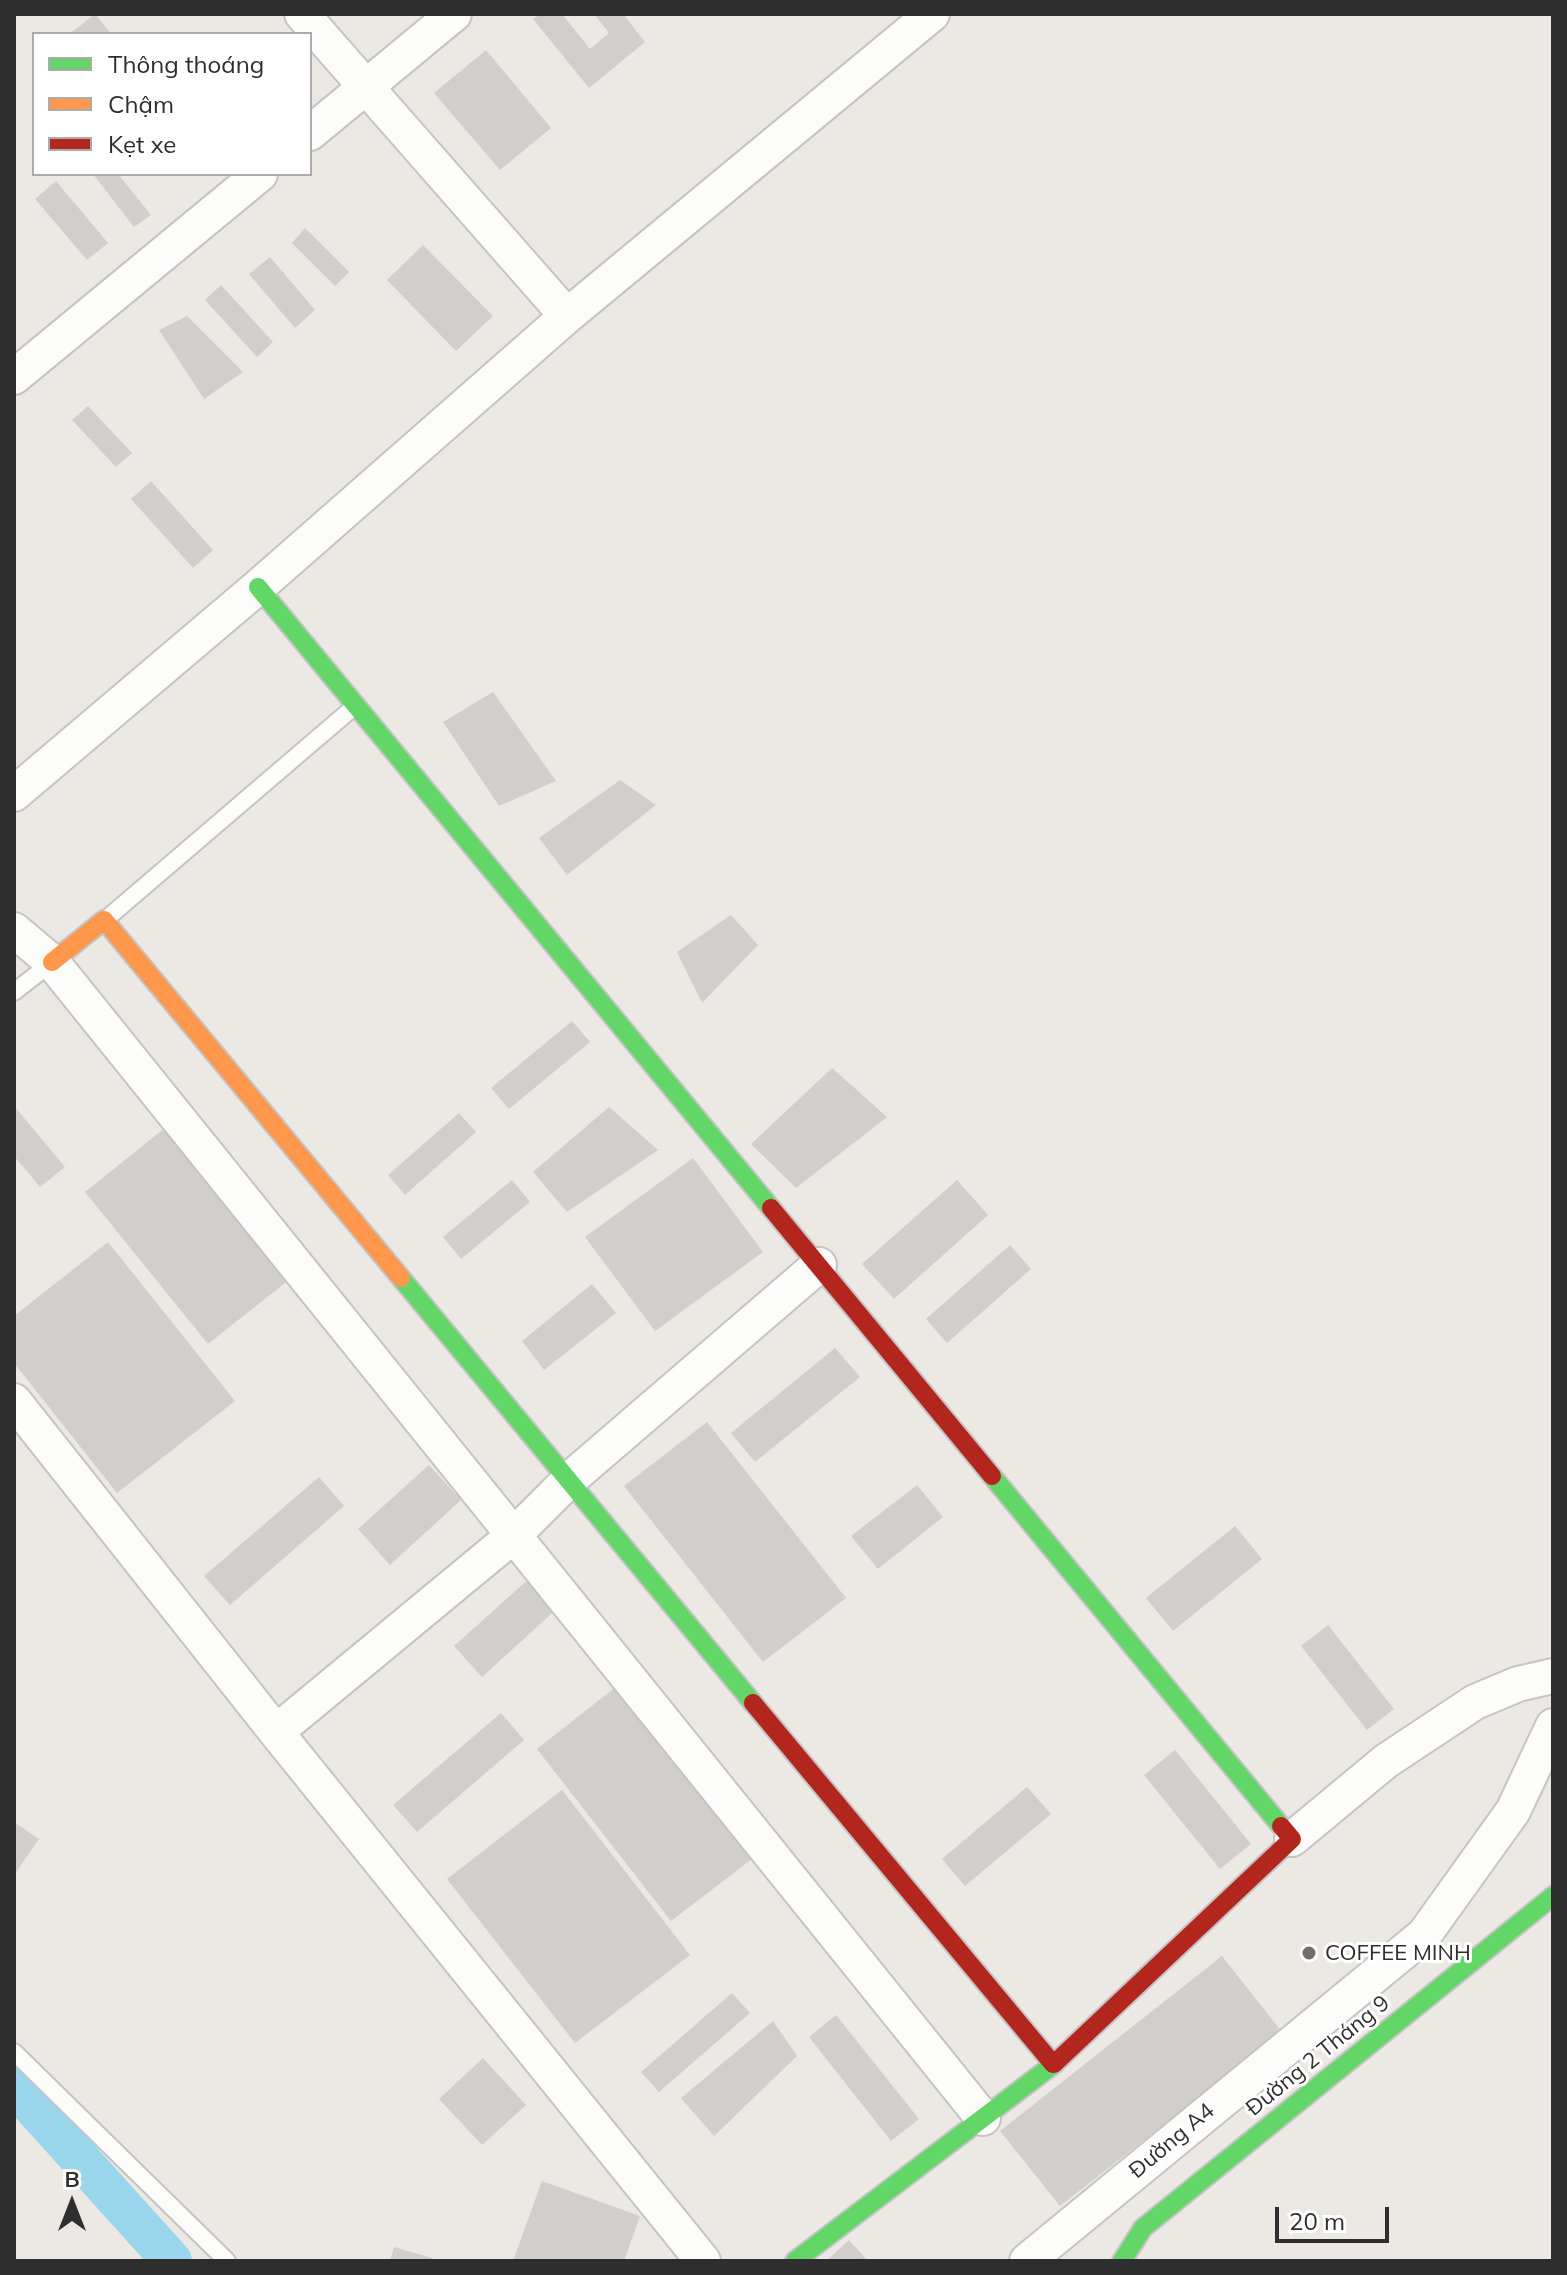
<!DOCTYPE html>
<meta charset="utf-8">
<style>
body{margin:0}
#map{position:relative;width:1567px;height:2275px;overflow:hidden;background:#ece8e4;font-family:Mulish,sans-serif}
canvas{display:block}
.frame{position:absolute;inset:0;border:16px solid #2e2e2e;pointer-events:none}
.legend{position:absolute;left:32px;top:32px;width:280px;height:144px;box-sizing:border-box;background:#fff;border:2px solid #ababab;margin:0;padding:10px 14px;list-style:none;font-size:24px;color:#2e2e2e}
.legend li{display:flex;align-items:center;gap:16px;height:40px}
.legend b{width:40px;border:2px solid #ababab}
.north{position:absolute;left:32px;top:2163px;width:80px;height:80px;-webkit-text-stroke:6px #fff;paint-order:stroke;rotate:0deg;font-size:22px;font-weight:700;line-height:32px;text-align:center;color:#2e2e2e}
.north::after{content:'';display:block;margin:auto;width:28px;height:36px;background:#2e2e2e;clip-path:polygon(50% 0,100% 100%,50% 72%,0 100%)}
.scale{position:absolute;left:1275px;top:2207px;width:114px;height:36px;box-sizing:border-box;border:4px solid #2e2e2e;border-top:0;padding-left:10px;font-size:24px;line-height:28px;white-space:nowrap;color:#2e2e2e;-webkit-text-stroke:6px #fff;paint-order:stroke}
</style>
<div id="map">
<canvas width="1567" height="2275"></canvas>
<div class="frame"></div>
<ul class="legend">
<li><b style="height:10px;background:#63d668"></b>Thông thoáng</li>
<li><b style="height:10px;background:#ff974d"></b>Chậm</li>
<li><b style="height:10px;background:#b3261e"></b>Kẹt xe</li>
</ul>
<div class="north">B</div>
<div class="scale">20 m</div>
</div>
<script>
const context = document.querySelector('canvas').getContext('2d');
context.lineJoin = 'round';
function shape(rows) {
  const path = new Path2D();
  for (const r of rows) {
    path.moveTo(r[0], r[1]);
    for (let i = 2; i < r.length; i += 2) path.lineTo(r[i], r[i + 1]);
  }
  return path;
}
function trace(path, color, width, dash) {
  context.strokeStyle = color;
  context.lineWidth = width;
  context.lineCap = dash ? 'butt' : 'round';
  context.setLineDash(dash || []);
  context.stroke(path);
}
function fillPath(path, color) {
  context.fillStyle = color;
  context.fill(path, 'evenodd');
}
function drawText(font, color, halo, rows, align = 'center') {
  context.font = font + ' Mulish,sans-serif';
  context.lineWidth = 6;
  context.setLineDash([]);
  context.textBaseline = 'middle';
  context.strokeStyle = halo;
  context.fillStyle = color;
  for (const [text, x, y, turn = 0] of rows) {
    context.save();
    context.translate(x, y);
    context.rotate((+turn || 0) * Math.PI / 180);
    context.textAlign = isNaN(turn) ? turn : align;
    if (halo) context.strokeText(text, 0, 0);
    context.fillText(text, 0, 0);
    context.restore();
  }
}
trace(shape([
 [14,2086,172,2261]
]), '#99d6ec', 40);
fillPath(shape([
 [95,14,111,34,74,34,72,32],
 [540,14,562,14,590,49,609,33,594,14,623,14,645,42,589,88,533,19],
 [486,50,551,128,500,170,434,93],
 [93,174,118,174,151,215,134,227],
 [56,181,108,243,87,260,35,199],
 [305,228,349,272,335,286,292,243],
 [423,245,493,316,456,351,387,280],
 [270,257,315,310,295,328,249,274],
 [221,285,273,342,257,357,205,300],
 [187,316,243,372,204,399,159,330],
 [88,406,132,453,116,467,72,420],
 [151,481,213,550,193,568,131,499],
 [493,692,556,781,499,806,443,722],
 [620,780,656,805,567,875,539,838],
 [731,915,758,945,702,1003,677,952],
 [572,1021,590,1042,509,1109,491,1088],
 [832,1068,887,1117,796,1188,751,1144],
 [14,1106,65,1167,40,1187,14,1156],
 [609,1107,658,1150,567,1212,533,1172],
 [459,1113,476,1132,405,1195,388,1175],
 [171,1123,295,1275,208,1344,85,1192],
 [693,1158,763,1252,655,1331,585,1237],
 [512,1180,530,1202,461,1259,443,1237],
 [957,1180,988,1215,894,1299,862,1264],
 [108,1242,235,1401,117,1493,14,1363,14,1316],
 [1010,1245,1031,1269,947,1343,926,1319],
 [592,1284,616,1313,544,1370,522,1341],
 [835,1348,860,1377,755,1462,731,1433],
 [707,1422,846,1598,763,1662,624,1486],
 [429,1465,461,1500,390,1565,358,1529],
 [319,1477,344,1506,230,1605,204,1576],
 [917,1485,943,1517,878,1569,851,1536],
 [1235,1526,1262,1559,1173,1631,1146,1598],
 [532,1576,560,1606,482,1677,454,1646],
 [1328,1625,1394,1709,1367,1730,1301,1646],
 [617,1686,752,1859,671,1921,537,1749],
 [501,1713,524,1740,417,1832,393,1805],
 [1175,1750,1251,1844,1220,1869,1144,1775],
 [1027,1787,1051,1814,965,1886,942,1859],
 [562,1790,690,1955,575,2043,447,1879],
 [14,1822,39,1839,14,1875],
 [1222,1956,1282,2032,1060,2206,1000,2131],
 [732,1993,750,2013,659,2092,641,2072],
 [836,2015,919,2119,891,2141,809,2037],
 [773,2021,797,2056,714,2136,681,2098],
 [483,2058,526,2105,482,2145,439,2099],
 [542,2181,640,2216,624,2261,513,2261],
 [849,2240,868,2261,826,2261],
 [394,2247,432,2258,432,2261,390,2261]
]), '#d1cecb');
const lane = shape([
 [105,920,355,706],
 [14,992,50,964],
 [14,2052,227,2261]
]);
const street = shape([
 [302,14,567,316],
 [310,133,454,14],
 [14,377,260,174],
 [14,794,258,587,567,316,932,14],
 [14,930,52,962,983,2118],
 [14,1401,276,1732,703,2261],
 [276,1732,513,1536,569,1480,819,1265],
 [1292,1839,1386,1761,1475,1702,1518,1684,1553,1676],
 [1027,2261,1424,1935,1513,1811,1553,1726]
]);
const fast = shape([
 [258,587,771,1208],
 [401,1278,753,1703],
 [992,1476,1281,1826],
 [795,2261,1054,2064],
 [1122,2261,1143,2228,1553,1896]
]);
const slow = shape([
 [52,962,104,920,401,1278]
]);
const jam = shape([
 [771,1208,992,1476],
 [753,1703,1053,2064],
 [1054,2064,1292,1839,1281,1826]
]);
trace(lane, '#c5c4c5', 20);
trace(street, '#c5c4c5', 38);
trace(fast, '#c5c4c5', 22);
trace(slow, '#c5c4c5', 22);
trace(jam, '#c5c4c5', 22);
trace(lane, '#fcfcfb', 16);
trace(street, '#fcfcfb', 34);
trace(fast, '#63d668', 18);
trace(slow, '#ff974d', 18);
trace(jam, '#b3261e', 18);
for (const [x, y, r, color] of [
 [1309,1953,8,"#706f6e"]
]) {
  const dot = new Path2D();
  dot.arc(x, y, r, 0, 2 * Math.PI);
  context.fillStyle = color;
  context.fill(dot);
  trace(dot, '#fff', 3);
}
drawText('22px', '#2e2e2e', '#fff', [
 ["COFFEE MINH",1325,1953]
], 'left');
drawText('22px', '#2e2e2e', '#fff', [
 ["Đường 2 Tháng 9",1318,2056,-39],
 ["Đường A4",1172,2141,-40]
]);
</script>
